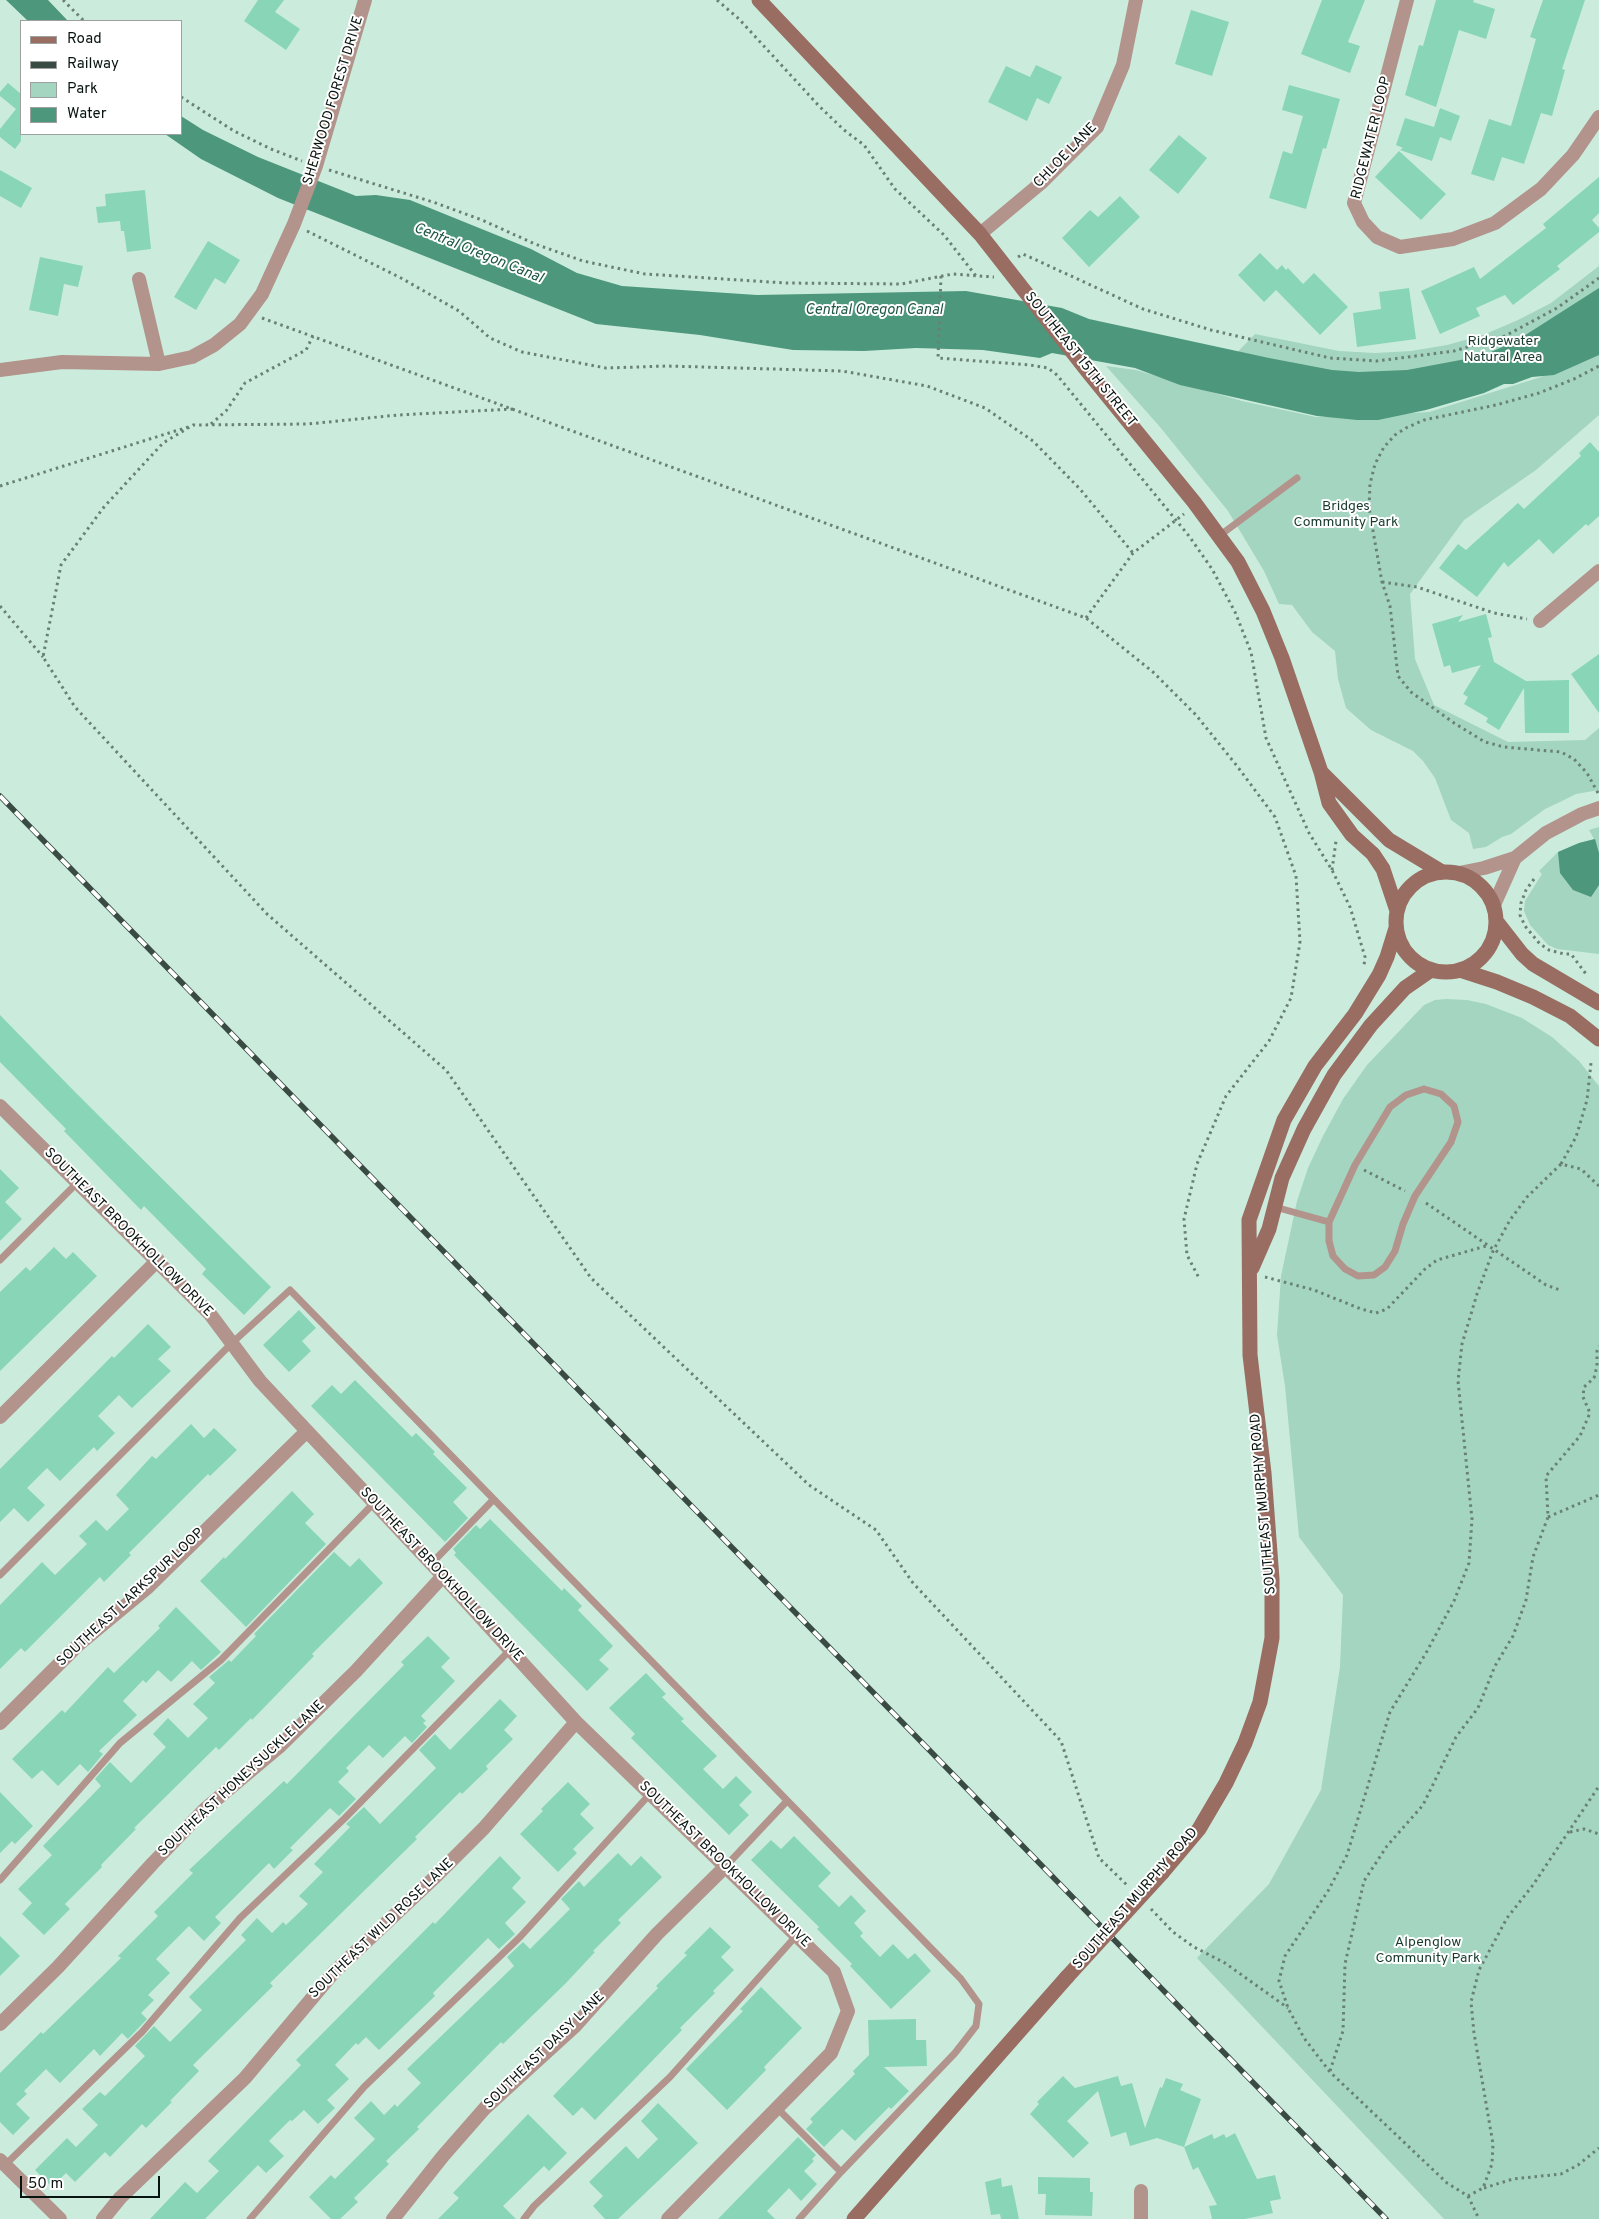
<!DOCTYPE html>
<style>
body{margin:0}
#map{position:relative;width:1599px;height:2219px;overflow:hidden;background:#cbecdd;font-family:Overpass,sans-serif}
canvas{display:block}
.legend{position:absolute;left:20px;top:20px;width:162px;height:115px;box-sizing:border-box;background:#fff;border:1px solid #9ca19f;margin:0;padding:6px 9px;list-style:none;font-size:15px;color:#08140f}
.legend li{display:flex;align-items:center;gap:10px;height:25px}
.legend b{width:25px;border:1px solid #9ca19f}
.scale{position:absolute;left:20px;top:2176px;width:140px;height:22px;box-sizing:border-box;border:2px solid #08140f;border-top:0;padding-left:6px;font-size:15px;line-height:18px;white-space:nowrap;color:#08140f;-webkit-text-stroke:4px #fff;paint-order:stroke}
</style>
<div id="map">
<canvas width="1599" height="2219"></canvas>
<ul class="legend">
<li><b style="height:6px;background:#996d62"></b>Road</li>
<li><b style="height:6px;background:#394b43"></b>Railway</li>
<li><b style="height:14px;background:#a3d5c0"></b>Park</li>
<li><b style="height:14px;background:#4d977c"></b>Water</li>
</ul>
<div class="scale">50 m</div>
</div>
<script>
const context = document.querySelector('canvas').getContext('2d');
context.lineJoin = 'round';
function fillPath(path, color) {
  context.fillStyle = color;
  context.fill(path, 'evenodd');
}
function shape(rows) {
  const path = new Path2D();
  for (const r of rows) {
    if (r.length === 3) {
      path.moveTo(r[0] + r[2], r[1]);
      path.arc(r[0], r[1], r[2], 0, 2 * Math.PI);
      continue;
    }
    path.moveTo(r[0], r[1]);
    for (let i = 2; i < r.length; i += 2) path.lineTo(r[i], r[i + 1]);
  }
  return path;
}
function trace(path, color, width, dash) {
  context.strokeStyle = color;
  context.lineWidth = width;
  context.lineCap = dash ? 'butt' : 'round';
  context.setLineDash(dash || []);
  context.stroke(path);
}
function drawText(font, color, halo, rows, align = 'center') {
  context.font = font + ' Overpass,sans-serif';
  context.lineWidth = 4;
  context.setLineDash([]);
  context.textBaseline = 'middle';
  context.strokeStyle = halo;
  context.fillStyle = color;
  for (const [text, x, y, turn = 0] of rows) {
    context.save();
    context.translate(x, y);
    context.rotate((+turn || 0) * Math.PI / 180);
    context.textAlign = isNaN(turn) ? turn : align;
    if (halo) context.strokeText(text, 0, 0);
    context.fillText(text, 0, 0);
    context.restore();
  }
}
fillPath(shape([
 [1599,266,1599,321,1478,381,1220,370,1255,334,1339,351,1375,353,1411,351,1447,345,1483,335,1518,320,1551,303],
 [1599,353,1599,415,1536,470,1464,520,1410,594,1415,659,1434,705,1508,742,1585,740,1599,728,1599,790,1576,794,1560,802,1545,809,1511,834,1502,837,1486,847,1473,849,1469,833,1451,820,1435,778,1423,761,1413,751,1371,730,1346,708,1338,679,1335,651,1312,632,1292,605,1279,604,1264,571,1228,511,1160,427,1106,366,1136,370,1242,401,1316,417,1350,417,1429,412,1541,377],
 [1599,827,1599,954,1557,949,1548,945,1530,925,1524,911,1525,901,1542,874,1539,871,1558,852,1579,843,1594,839,1589,830],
 [1446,999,1467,1000,1486,1004,1522,1018,1552,1037,1579,1061,1599,1086,1599,2219,1444,2219,1197,1958,1269,1884,1321,1790,1340,1667,1343,1595,1299,1537,1285,1386,1277,1335,1281,1276,1297,1201,1308,1168,1323,1136,1343,1099,1367,1065,1424,1005,1435,1000]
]), '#a3d5c0');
fillPath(shape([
 [6,0,48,0,68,21,28,21],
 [181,116,203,130,258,157,356,196,376,195,410,200,531,249,577,273,622,286,757,295,966,291,1062,308,1089,319,1269,358,1332,370,1359,372,1407,370,1482,356,1516,341,1599,288,1599,355,1554,375,1532,377,1513,384,1504,384,1484,393,1426,410,1378,420,1357,420,1317,416,1180,385,1135,368,1052,353,1040,358,983,350,916,348,864,351,793,350,700,335,596,324,278,198,201,159,165,134,181,134],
 [1595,839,1599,853,1599,885,1591,897,1573,890,1560,873,1558,852,1579,843]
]), '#4d977c');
fillPath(shape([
 [258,0,284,0,275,12,300,29,286,50,244,21],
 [1322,0,1365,0,1348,42,1360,46,1350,73,1301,54],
 [1436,0,1474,0,1473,2,1495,9,1486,39,1459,30,1436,107,1405,95,1419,45,1423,46],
 [1543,0,1585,0,1562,69,1565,70,1552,116,1541,113,1524,164,1502,157,1494,181,1471,174,1489,119,1511,126,1536,39,1530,37],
 [1191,10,1229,22,1212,76,1175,64],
 [1036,65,1062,77,1049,104,1037,98,1027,121,988,102,1006,66,1030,77],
 [8,83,21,94,21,141,15,149,0,137,0,129,16,109,0,96,0,92],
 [1289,85,1340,99,1326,149,1323,148,1306,209,1269,198,1283,151,1292,154,1303,116,1282,110],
 [1440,108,1460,116,1451,141,1440,137,1432,161,1400,150,1403,148,1396,145,1405,118,1434,127],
 [1179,135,1207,158,1178,194,1149,170],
 [1399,151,1446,194,1421,220,1375,177],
 [0,170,32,188,21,208,0,196],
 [1599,177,1599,213,1592,220,1599,228,1599,232,1557,266,1560,269,1513,305,1505,295,1476,308,1480,316,1440,334,1421,291,1474,267,1480,279,1546,228,1543,224],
 [145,190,151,249,127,252,124,231,121,231,120,221,98,223,96,207,106,206,105,194],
 [1120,196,1140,217,1089,267,1062,238,1090,210,1098,217],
 [208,241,240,260,225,284,215,278,196,310,174,297],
 [1260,253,1277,270,1282,265,1286,270,1288,268,1303,284,1314,273,1348,307,1320,335,1276,290,1264,302,1238,275],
 [40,257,83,266,78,287,64,284,58,316,29,310],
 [1409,288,1416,339,1357,347,1353,313,1381,309,1379,292],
 [1590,442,1599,452,1599,516,1588,526,1586,524,1553,554,1539,539,1508,567,1504,562,1477,597,1439,568,1458,544,1466,550,1518,503,1524,509,1581,456,1579,453],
 [1486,614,1492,637,1488,638,1494,662,1526,681,1569,680,1569,733,1525,733,1524,688,1499,730,1486,722,1488,718,1464,704,1468,697,1463,694,1481,665,1452,673,1450,665,1444,667,1432,624,1463,615,1458,622],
 [1599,654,1599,713,1571,674],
 [0,1015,75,1092,271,1287,244,1315,202,1274,206,1269,144,1206,141,1210,99,1167,64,1131,66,1129,0,1062],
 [0,1169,19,1188,5,1202,22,1219,0,1241],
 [54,1247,66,1259,73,1252,97,1276,0,1371,0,1292,26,1267,30,1271],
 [299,1310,316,1328,302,1341,311,1351,289,1372,263,1345],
 [148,1324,171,1347,158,1359,171,1371,132,1408,119,1395,98,1416,115,1433,97,1451,94,1447,60,1481,47,1468,27,1488,45,1505,28,1522,14,1508,0,1522,0,1469,112,1356,114,1358],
 [355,1380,412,1437,416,1433,435,1452,433,1454,467,1488,453,1502,468,1518,445,1542,311,1406,332,1385,341,1394],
 [191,1424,204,1438,214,1428,237,1450,210,1476,208,1474,129,1553,131,1555,104,1582,100,1577,25,1652,21,1648,0,1669,0,1605,42,1562,55,1575,87,1544,79,1536,96,1520,107,1531,129,1509,116,1495,152,1456,156,1459],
 [292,1491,314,1514,305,1523,326,1544,246,1627,200,1581,224,1557,225,1559],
 [490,1519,562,1591,564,1588,582,1606,578,1610,613,1646,599,1660,609,1669,587,1691,454,1555,456,1553,453,1549,476,1525,480,1529],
 [334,1552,350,1567,359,1558,383,1583,312,1654,314,1656,252,1720,251,1718,219,1750,216,1747,134,1828,136,1829,101,1865,102,1867,65,1904,70,1909,44,1935,22,1914,32,1903,18,1889,52,1855,43,1846,101,1786,95,1779,110,1762,131,1783,166,1747,153,1734,168,1718,188,1738,208,1718,193,1704,215,1683,209,1677,229,1660,231,1662,256,1636,254,1634],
 [176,1607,221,1652,201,1670,192,1661,171,1682,158,1670,146,1683,143,1680,123,1701,137,1715,99,1751,103,1754,88,1772,80,1764,58,1786,42,1770,32,1779,12,1759,62,1710,65,1713,108,1667,114,1673,160,1628,158,1626],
 [428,1636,450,1658,441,1667,455,1681,421,1716,426,1721,423,1723,427,1727,412,1743,405,1736,383,1758,369,1745,346,1768,349,1771,338,1782,356,1799,339,1816,330,1808,290,1848,293,1850,274,1869,269,1863,215,1917,221,1923,204,1941,189,1926,156,1959,170,1973,148,1995,154,2000,141,2013,147,2019,128,2039,122,2033,100,2056,94,2049,60,2083,46,2069,24,2091,27,2094,16,2104,30,2118,13,2135,0,2122,0,2073,41,2032,43,2034,121,1958,118,1956,158,1916,154,1912,193,1873,189,1870,284,1781,287,1784,404,1665,401,1662],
 [646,1673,666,1694,662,1697,684,1719,681,1721,717,1756,703,1769,723,1789,736,1776,752,1792,739,1805,749,1815,729,1835,631,1738,635,1734,609,1708],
 [500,1699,517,1716,504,1730,513,1739,486,1766,488,1769,462,1794,460,1792,415,1837,417,1839,270,1983,273,1986,193,2065,199,2071,170,2101,172,2102,146,2128,142,2124,110,2157,105,2152,75,2182,66,2173,52,2187,35,2170,67,2138,76,2147,98,2125,82,2109,100,2092,105,2096,145,2056,135,2046,154,2026,170,2042,202,2010,189,1997,246,1940,241,1935,257,1918,272,1933,283,1922,286,1925,308,1904,299,1896,323,1872,314,1864,350,1827,346,1824,364,1807,380,1824,436,1768,419,1750,435,1734,450,1750],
 [568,1782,590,1804,580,1814,594,1828,573,1849,577,1853,558,1872,520,1834,543,1811,541,1809],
 [0,1792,33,1826,15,1844,12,1841,0,1853],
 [794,1836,831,1873,818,1886,839,1907,851,1895,866,1911,854,1923,863,1933,860,1936,880,1957,893,1944,908,1959,915,1953,931,1971,891,2009,850,1966,852,1964,817,1929,819,1927,751,1860,771,1840,781,1849],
 [618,1853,631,1866,641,1856,662,1877,618,1920,621,1923,593,1951,595,1952,565,1984,503,2044,501,2042,417,2127,419,2129,386,2161,389,2164,354,2198,358,2202,340,2219,331,2219,309,2197,331,2175,335,2179,375,2139,354,2118,371,2101,384,2115,395,2104,397,2107,421,2083,407,2069,514,1966,507,1957,523,1942,530,1949,570,1909,561,1899,579,1881,584,1887],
 [500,1856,521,1878,512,1888,526,1902,505,1923,515,1934,499,1949,488,1938,433,1993,435,1996,379,2050,366,2037,358,2045,356,2043,335,2065,349,2079,327,2100,335,2108,318,2124,304,2110,292,2121,290,2120,269,2141,284,2156,266,2173,258,2165,205,2219,150,2219,185,2182,197,2193,219,2171,208,2161,301,2065,296,2060,433,1922,435,1924],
 [710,1927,731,1947,721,1957,734,1970,713,1991,715,1993,680,2028,682,2030,595,2120,582,2107,573,2116,553,2096,658,1988,656,1986,687,1955,684,1953],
 [0,1936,20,1956,0,1976],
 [761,1987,802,2028,764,2067,766,2070,727,2110,686,2069,743,2011,740,2009],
 [916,2019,916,2040,926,2040,927,2066,884,2067,909,2091,891,2109,889,2107,855,2141,842,2129,824,2147,806,2129,813,2122,810,2119,855,2074,853,2071,869,2055,868,2020],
 [1063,2076,1075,2088,1118,2076,1121,2086,1132,2083,1145,2128,1160,2087,1162,2088,1166,2078,1183,2084,1180,2090,1201,2099,1184,2147,1212,2134,1214,2139,1224,2134,1226,2138,1235,2133,1257,2179,1275,2175,1281,2199,1270,2201,1273,2213,1245,2219,1212,2219,1209,2206,1217,2205,1198,2167,1193,2170,1184,2147,1157,2138,1130,2146,1126,2132,1111,2137,1098,2091,1067,2121,1089,2143,1073,2158,1030,2114,1039,2104,1037,2102],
 [658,2103,698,2143,618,2219,605,2219,593,2206,603,2196,589,2182,626,2146,638,2159,658,2139,641,2121],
 [528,2114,567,2153,549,2171,544,2166,503,2206,516,2219,438,2219,459,2198,453,2193],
 [798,2137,816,2155,812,2159,814,2161,804,2171,817,2184,801,2201,789,2188,767,2211,775,2219,718,2219],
 [1038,2177,1090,2178,1090,2192,1093,2192,1092,2216,1045,2215,1046,2194,1038,2194],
 [1001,2178,1002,2187,1012,2185,1019,2219,1001,2219,1000,2214,991,2215,985,2182]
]), '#89d5b7');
trace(shape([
 [63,0,84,21],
 [717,0,739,19,819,106,844,130,864,145,895,189,944,235,976,276],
 [181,97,234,131,271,149,302,161],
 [329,170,433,202,482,220,535,244,583,261,645,274,786,283,901,284,953,274,994,277],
 [307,231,401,278,459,311,490,338,522,352,606,368,667,366,842,371,927,386,985,408,1033,441,1080,489,1133,553],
 [1018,257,1023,254,1143,309,1211,330,1330,358,1377,361,1454,351,1505,336,1557,308,1599,278],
 [941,276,938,358,1030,365,1048,368,1057,375,1189,536,1212,569,1235,612,1251,652,1266,738,1309,833,1332,870,1350,907,1365,957,1364,966],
 [262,318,1086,618,1153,672,1196,715,1237,766,1275,817,1296,876,1300,942,1291,998,1269,1041,1226,1096,1197,1164,1184,1219,1187,1255,1199,1278],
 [513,409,398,415,308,424,193,425,163,443,104,507,61,565,43,657,75,707,267,914,446,1070,591,1278,809,1485,876,1530,913,1583,1061,1741,1099,1858,1129,1887],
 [211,424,226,411,245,383,306,350,313,336],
 [0,486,188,427],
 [1382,582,1417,587,1494,613,1527,619],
 [0,606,43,657],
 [1086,618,1133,553,1184,514],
 [1598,793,1587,773,1574,759,1561,752,1504,747,1485,742,1454,723,1411,692,1398,676,1390,606,1382,582,1369,508,1370,484,1375,464,1384,447,1395,435,1406,428,1424,420,1496,405,1539,393,1574,379,1599,366],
 [1332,870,1336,841],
 [1534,879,1526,890,1521,903,1520,915,1525,926,1540,944,1549,950,1564,954,1571,954,1586,974],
 [1561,1164,1576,1137,1587,1100,1591,1063],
 [1364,1170,1405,1191],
 [1599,1186,1581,1169,1561,1164,1527,1197,1510,1220,1493,1251,1477,1294,1462,1344,1458,1381,1472,1519,1469,1563,1454,1601,1426,1653,1390,1712,1347,1855,1328,1891,1285,1956,1279,1981,1288,2008,1304,2038,1330,2072,1447,2183,1468,2196,1483,2188,1492,2164,1493,2144,1474,2033,1471,2002,1479,1970,1507,1918,1533,1885,1599,1786],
 [1426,1203,1546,1285,1560,1290],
 [1265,1277,1314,1290,1361,1309,1376,1313,1387,1309,1425,1269,1437,1260,1486,1246],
 [1548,1517,1599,1495],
 [1570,1832,1584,1829,1599,1834],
 [1151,1909,1173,1932,1194,1947,1225,1963,1288,2008],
 [1330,2071,1343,2031,1345,1964,1364,1881,1387,1846,1423,1805,1456,1737,1478,1708,1495,1666,1513,1636,1526,1600,1533,1557,1548,1517,1546,1476,1580,1436,1590,1413,1583,1397,1584,1387,1594,1378,1597,1366,1597,1351,1599,1346],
 [1484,2188,1513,2179,1561,2174,1578,2165,1599,2148],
 [1468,2196,1479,2219]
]), '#6a8076', 3, [2.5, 4]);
trace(shape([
 [1219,536,1297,478],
 [1424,1089,1441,1094,1454,1106,1458,1122,1451,1142,1415,1196,1403,1224,1395,1251,1385,1267,1374,1275,1358,1276,1345,1269,1333,1256,1329,1241,1329,1222,1355,1165,1390,1107,1406,1095,1424,1089],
 [1275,1207,1329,1222],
 [0,1260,78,1182],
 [431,1564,493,1500],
 [0,1575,232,1343,290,1290,961,1979,979,2004,976,2026,955,2053,841,2172,799,2219],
 [725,1867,787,1801],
 [0,1880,120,1743,221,1660,374,1503],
 [777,2108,841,2172],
 [5,2165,142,2032,240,1918,345,1818,510,1650],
 [250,2219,364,2087,520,1937,650,1794],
 [524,2219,534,2206,670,2077,796,1936]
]), '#b2948c', 7);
trace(shape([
 [1407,0,1354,203,1363,222,1377,237,1400,247,1453,239,1495,223,1541,189,1573,155,1599,117],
 [980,234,1041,183,1097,127,1123,65,1136,0],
 [139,279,159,364],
 [0,370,62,362,159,364,192,357,214,345,240,324,262,294,294,224,316,166,365,0],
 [1540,621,1599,571],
 [1459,873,1484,868,1515,858,1546,833,1582,814,1599,808],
 [1494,905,1515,858],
 [0,1106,210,1314,260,1381,443,1576,576,1722,834,1972,848,2011,831,2053,668,2219],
 [0,1417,158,1260],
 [0,1723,79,1644,148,1587,306,1432],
 [0,2024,58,1967,153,1863,205,1809,279,1747,356,1671,443,1576],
 [0,2160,60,2219],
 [103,2219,120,2198,245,2078,334,1972,434,1878,484,1828,576,1722],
 [393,2219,443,2156,485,2108,575,2026,657,1934,725,1867],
 [1141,2219,1141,2191]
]), '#b2948c', 14);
trace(shape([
 [759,0,980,234,1088,372,1194,502,1238,562,1263,611,1282,658,1321,772,1329,803,1352,835,1373,854,1383,869,1397,911],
 [1322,773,1389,840,1442,872],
 [1446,922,50],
 [1497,922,1522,954,1533,964,1599,1003],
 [1460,970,1497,982,1533,997,1570,1016,1599,1039],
 [1252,1268,1269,1229,1282,1178,1304,1129,1334,1075,1371,1025,1405,988,1431,970],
 [1162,1873,1199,1829,1226,1783,1245,1743,1260,1702,1272,1638,1272,1579,1264,1473,1250,1355,1249,1220,1284,1120,1315,1066,1355,1014,1379,975,1387,957,1396,928],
 [854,2219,1067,1977]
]), '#996d62', 15);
const rail = shape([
 [0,796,1386,2219]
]);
trace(rail, '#394b43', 5.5);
trace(rail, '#fff', 4, [11]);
trace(shape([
 [1067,1977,1162,1873]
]), '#996d62', 15);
drawText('14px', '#08140f', '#fff', [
 ["SHERWOOD FOREST DRIVE",334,101,-73],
 ["RIDGEWATER LOOP",1372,138,-76],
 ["CHLOE LANE",1066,156,-46],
 ["SOUTHEAST 15TH STREET",1080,360,51],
 ["SOUTHEAST BROOKHOLLOW DRIVE",128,1233,45],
 ["SOUTHEAST MURPHY ROAD",1264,1504,-95],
 ["SOUTHEAST BROOKHOLLOW DRIVE",441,1575,47],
 ["SOUTHEAST LARKSPUR LOOP",131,1598,-43],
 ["SOUTHEAST HONEYSUCKLE LANE",242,1779,-43],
 ["SOUTHEAST BROOKHOLLOW DRIVE",724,1865,44],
 ["SOUTHEAST MURPHY ROAD",1136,1899,-49],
 ["SOUTHEAST WILD ROSE LANE",382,1929,-44],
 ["SOUTHEAST DAISY LANE",545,2051,-44]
]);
drawText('14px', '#173a2d', '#fff', [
 ["Ridgewater",1503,342],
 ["Natural Area",1503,358],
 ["Bridges",1346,507],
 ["Community Park",1346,523],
 ["Alpenglow",1428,1943],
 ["Community Park",1428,1959]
]);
drawText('italic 15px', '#1e5945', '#fff', [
 ["Central Oregon Canal",478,254,22],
 ["Central Oregon Canal",874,311]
]);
</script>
